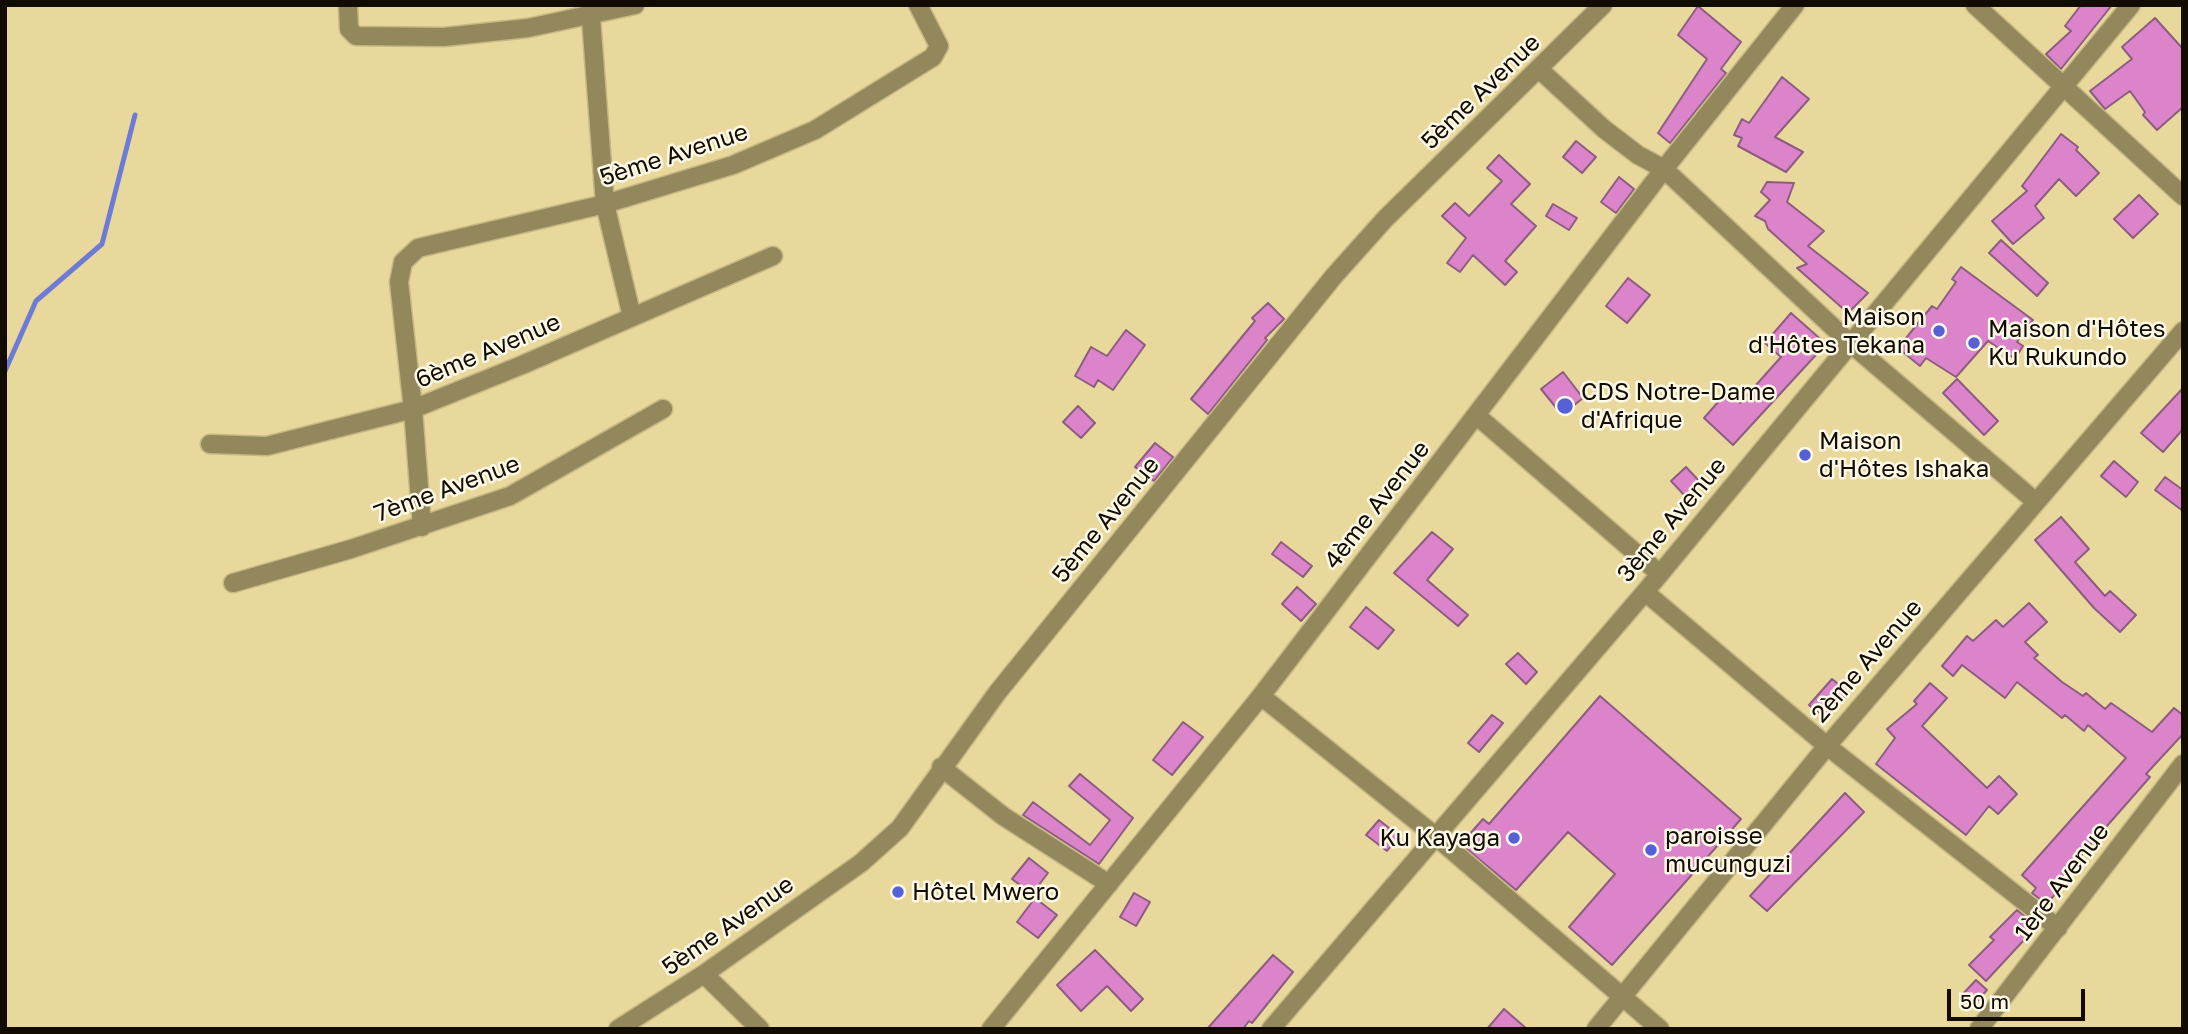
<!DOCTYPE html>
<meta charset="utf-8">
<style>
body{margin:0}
#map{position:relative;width:2188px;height:1034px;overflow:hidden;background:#e8d89c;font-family:"Golos Text",sans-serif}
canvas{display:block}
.frame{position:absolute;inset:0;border:7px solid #110b00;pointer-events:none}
.scale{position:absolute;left:1947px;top:989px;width:138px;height:32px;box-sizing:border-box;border:4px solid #110b00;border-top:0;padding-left:9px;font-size:21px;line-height:24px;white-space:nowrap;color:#110b00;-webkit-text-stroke:5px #fef9e7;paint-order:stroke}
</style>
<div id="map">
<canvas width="2188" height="1034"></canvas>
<div class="frame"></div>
<div class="scale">50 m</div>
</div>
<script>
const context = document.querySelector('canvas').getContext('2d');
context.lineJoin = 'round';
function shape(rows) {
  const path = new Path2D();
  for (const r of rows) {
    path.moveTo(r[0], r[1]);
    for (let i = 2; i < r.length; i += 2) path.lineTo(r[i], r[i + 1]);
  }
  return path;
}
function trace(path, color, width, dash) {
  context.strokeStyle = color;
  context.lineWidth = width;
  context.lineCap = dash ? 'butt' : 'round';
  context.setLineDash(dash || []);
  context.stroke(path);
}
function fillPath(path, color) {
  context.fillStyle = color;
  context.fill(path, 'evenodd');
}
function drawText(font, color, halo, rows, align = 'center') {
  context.font = font + ' "Golos Text",sans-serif';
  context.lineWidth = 5;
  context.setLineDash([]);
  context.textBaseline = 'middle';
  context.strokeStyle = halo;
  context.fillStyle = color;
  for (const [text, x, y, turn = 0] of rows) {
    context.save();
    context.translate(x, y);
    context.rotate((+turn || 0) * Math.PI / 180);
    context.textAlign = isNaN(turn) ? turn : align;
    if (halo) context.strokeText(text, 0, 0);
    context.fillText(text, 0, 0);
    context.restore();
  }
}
trace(shape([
 [5,371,36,301,102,244,135,115]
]), '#6d7bd6', 5);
const building = shape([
 [2081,5,2112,5,2061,69,2046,54,2071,31,2065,26,2081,5],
 [1698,6,1741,42,1721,69,1726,73,1670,143,1658,133,1707,59,1678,35,1698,6],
 [2155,18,2183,49,2183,107,2157,130,2143,115,2145,112,2130,91,2105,109,2090,91,2132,59,2122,47,2155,18],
 [1782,77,1809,99,1775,137,1803,152,1786,172,1738,146,1742,138,1734,135,1742,119,1749,123,1782,77],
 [2061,134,2078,147,2076,150,2099,173,2076,196,2059,179,2035,206,2044,218,2013,244,1992,221,2027,191,2022,186,2061,134],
 [1576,141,1596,157,1582,173,1563,157,1576,141],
 [1499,155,1530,184,1511,204,1536,226,1505,261,1517,272,1505,285,1473,255,1460,272,1447,263,1466,238,1442,216,1455,203,1469,216,1502,181,1487,168,1499,155],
 [1619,177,1634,189,1616,213,1601,202,1619,177],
 [1767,182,1794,183,1787,202,1824,231,1808,246,1868,293,1848,313,1797,268,1807,264,1768,229,1765,221,1755,216,1770,200,1761,192,1767,182],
 [2139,195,2158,214,2133,238,2114,219,2139,195],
 [1553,204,1577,218,1569,230,1546,216,1553,204],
 [2001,240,2048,283,2037,296,1989,253,2001,240],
 [1961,267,2033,320,2017,342,2023,346,2015,359,1988,341,1956,377,1926,358,1920,366,1898,348,1932,306,1937,309,1956,282,1952,279,1961,267],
 [1628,278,1650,295,1627,323,1606,306,1628,278],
 [1268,303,1284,319,1265,338,1267,340,1208,414,1191,399,1255,321,1252,318,1268,303],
 [1791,313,1826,344,1733,445,1704,418,1727,392,1740,403,1781,357,1765,343,1791,313],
 [1126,330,1145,345,1113,390,1098,380,1094,387,1075,376,1091,347,1107,356,1126,330],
 [1563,372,1583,398,1562,415,1541,389,1563,372],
 [1957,379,1998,421,1984,435,1943,393,1957,379],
 [2183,388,2183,429,2163,452,2141,433,2183,388],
 [1078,406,1095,423,1081,438,1063,422,1078,406],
 [1155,443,1173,457,1154,481,1135,467,1155,443],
 [2114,461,2138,482,2126,497,2101,476,2114,461],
 [1686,467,1701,483,1686,497,1671,481,1686,467],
 [2165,477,2183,490,2183,511,2155,490,2165,477],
 [2061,517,2089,549,2075,562,2105,596,2110,591,2136,615,2120,632,2094,608,2035,540,2061,517],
 [1432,532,1453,549,1427,580,1468,615,1458,626,1394,573,1432,532],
 [1281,542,1312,566,1303,577,1272,554,1281,542],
 [1297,587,1316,604,1301,621,1282,604,1297,587],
 [2029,603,2047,622,2025,642,2038,655,2034,658,2062,682,2083,696,2086,693,2105,709,2111,703,2152,732,2174,708,2183,715,2183,734,2146,774,2150,777,2062,877,2067,882,2046,904,2032,893,2036,888,2022,875,2126,758,2088,725,2084,731,2065,715,2062,718,2017,682,2005,698,1962,665,1953,676,1942,666,1967,636,1973,641,1996,620,2003,627,2029,603],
 [1366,607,1394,630,1378,649,1350,627,1366,607],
 [1518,653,1537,672,1526,684,1506,664,1518,653],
 [1832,679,1848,692,1826,719,1809,705,1832,679],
 [1930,683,1947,698,1922,726,1987,788,1999,776,2017,794,1998,814,1989,806,1966,835,1876,764,1895,738,1887,729,1917,704,1914,701,1930,683],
 [1600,696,1741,819,1612,965,1569,927,1615,874,1568,832,1516,890,1461,844,1483,819,1489,824,1600,696],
 [1492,715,1503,723,1479,752,1468,743,1492,715],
 [1183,722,1203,737,1172,775,1153,760,1183,722],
 [1080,774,1133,818,1099,864,1023,815,1033,802,1090,845,1110,820,1069,786,1080,774],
 [1845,793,1864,812,1767,911,1750,896,1845,793],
 [1379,820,1399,836,1387,851,1366,835,1379,820],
 [1029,858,1048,873,1032,894,1012,879,1029,858],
 [1134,893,1150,902,1136,926,1120,917,1134,893],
 [1035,898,1057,915,1038,938,1017,922,1035,898],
 [2017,910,2037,926,1986,981,1969,965,1994,940,1990,937,2017,910],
 [1095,950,1143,999,1131,1011,1107,986,1081,1011,1057,985,1095,950],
 [1273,955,1293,972,1252,1023,1249,1021,1243,1029,1207,1029,1273,955],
 [1976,980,1987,990,1972,1007,1960,997,1976,980],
 [1504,1009,1527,1029,1487,1029,1504,1009]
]);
fillPath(building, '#dc84c9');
trace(building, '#8c5d81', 2);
const minor = shape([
 [348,5,349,29,356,36,444,37,528,28,635,5],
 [590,5,605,204,632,317],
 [1975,5,2183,196],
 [1540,70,1604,129,1638,155,1664,169,1850,343,2036,502],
 [1476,415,1660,574],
 [210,444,267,446,413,409,522,365,773,256],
 [422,527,413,409,399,282,403,262,418,248,605,204,733,165,815,130,933,57,939,46,918,5],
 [233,583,351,549,510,496,663,409],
 [1645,592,1827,746,2058,928],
 [1261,696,1434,835,1660,1029],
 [941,767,1003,816,1109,884],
 [704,974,760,1029],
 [618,1029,704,974,861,863,900,828,997,693,1334,276,1385,219,1603,5],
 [991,1029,1261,696,1664,169,1795,5],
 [1271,1029,1645,592,2131,5],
 [1596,1029,1827,746,2183,331],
 [1979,1029,2183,764]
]);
trace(minor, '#c6b783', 21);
trace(minor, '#93885c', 18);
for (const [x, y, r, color] of [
 [1939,331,7,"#5660d7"],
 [1974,343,7,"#5660d7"],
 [1565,406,9,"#5660d7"],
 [1805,455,7,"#5660d7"],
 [1514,838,7,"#5660d7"],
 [1651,850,7,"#5660d7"],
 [898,892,7,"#5660d7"]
]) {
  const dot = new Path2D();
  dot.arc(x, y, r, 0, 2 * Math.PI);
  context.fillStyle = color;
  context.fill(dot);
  trace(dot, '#fef9e7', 2.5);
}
drawText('24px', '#110b00', '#fef9e7', [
 ["5ème Avenue",1481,92,-44],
 ["5ème Avenue",674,155,-18],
 ["6ème Avenue",488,351,-23],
 ["7ème Avenue",447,489,-20],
 ["4ème Avenue",1377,505,-52],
 ["5ème Avenue",1106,520,-51],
 ["3ème Avenue",1672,520,-50],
 ["2ème Avenue",1867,661,-49],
 ["1ère Avenue",2062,882,-53],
 ["5ème Avenue",728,926,-35]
]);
drawText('24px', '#110b00', '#fef9e7', [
 ["Maison",1925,317,"right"],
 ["d'Hôtes Tekana",1925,345,"right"],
 ["Maison d'Hôtes",1988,329],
 ["Ku Rukundo",1988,357],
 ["CDS Notre-Dame",1581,392],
 ["d'Afrique",1581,420],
 ["Maison",1819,441],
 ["d'Hôtes Ishaka",1819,469],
 ["paroisse",1665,836],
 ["mucunguzi",1665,864],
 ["Ku Kayaga",1500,838,"right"],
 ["Hôtel Mwero",912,892]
], 'left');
</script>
